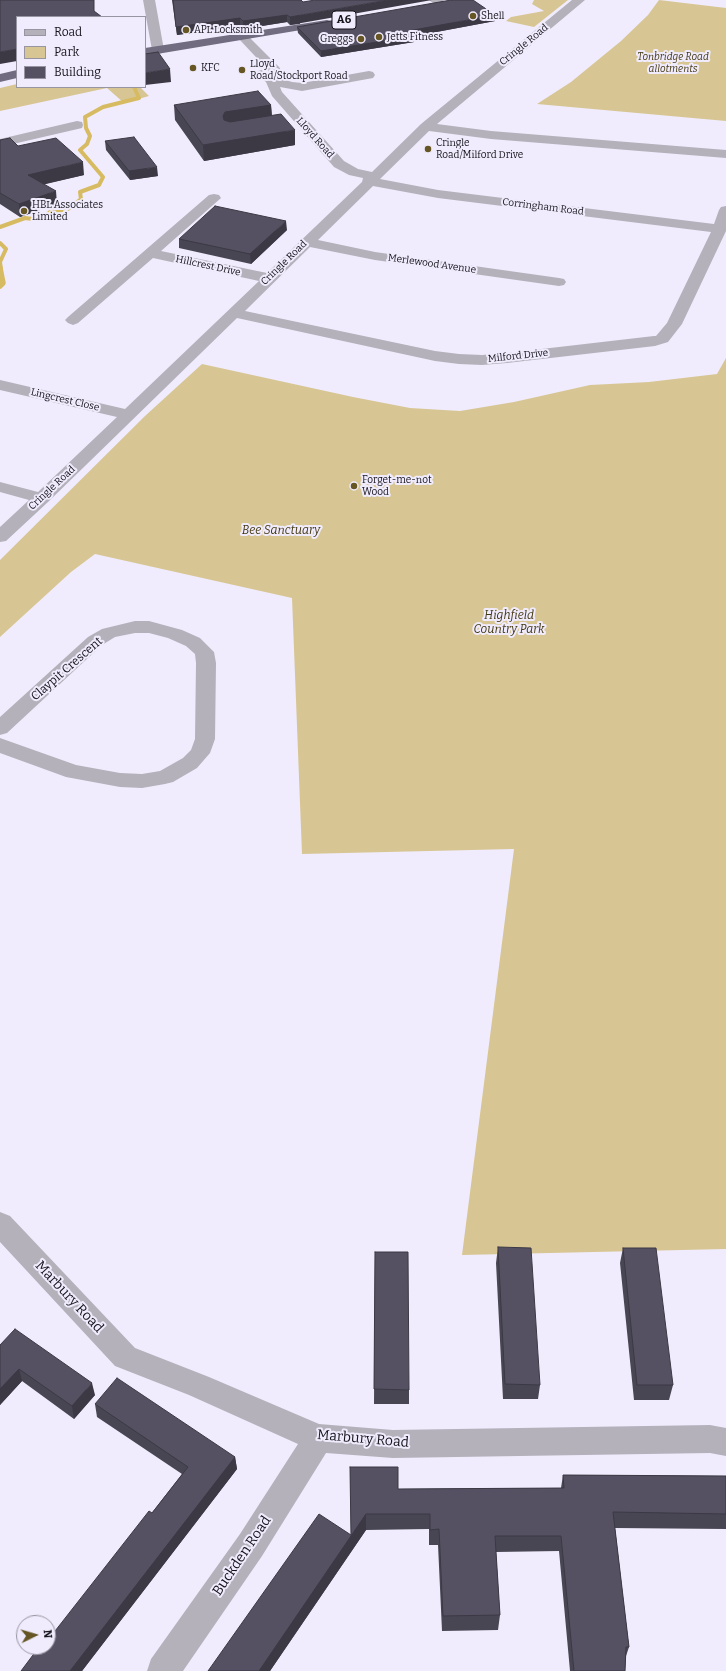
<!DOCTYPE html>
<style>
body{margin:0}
#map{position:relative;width:726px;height:1671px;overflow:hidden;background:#f0ecfd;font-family:Bitter,serif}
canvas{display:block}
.legend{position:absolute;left:16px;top:16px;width:130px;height:72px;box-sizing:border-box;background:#f0ecfd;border:1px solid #9895a2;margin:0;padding:5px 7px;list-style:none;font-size:12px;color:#141219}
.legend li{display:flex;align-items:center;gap:8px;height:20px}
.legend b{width:20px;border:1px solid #9895a2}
.north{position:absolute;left:16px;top:1615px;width:40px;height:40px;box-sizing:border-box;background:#f0ecfd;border:1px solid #9895a2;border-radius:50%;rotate:85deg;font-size:11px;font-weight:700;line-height:16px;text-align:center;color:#141219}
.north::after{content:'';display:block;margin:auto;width:14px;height:18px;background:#665624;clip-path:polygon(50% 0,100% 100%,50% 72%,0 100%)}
</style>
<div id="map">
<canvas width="726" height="1671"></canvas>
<ul class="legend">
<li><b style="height:5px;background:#b4b1bb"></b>Road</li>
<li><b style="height:11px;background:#d7c693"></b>Park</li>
<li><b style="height:11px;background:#555162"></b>Building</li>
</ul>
<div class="north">N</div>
</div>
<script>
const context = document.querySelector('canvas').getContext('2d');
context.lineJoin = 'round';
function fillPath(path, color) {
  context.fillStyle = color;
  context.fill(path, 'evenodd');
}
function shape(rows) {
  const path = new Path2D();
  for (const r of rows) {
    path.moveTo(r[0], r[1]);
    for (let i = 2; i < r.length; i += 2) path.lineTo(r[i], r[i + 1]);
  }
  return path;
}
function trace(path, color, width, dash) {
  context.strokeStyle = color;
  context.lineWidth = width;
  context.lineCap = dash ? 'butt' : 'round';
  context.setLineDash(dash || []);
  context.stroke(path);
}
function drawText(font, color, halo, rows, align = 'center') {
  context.font = font + ' Bitter,serif';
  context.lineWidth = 4;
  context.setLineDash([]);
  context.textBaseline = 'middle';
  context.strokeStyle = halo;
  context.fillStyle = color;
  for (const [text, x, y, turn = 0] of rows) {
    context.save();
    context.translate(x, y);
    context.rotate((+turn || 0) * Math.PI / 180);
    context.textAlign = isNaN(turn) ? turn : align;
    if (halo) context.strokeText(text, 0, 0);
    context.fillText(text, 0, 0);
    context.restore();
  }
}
fillPath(shape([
 [534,0,568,0,534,27,506,21,511,17,544,11,532,4],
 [659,0,726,8,726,121,537,104,571,82,621,41,648,15],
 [17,84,17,87,140,87,149,96,124,103,107,88,0,111,0,88],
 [726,358,726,1249,462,1255,514,849,302,854,292,598,95,554,71,572,0,637,0,560,145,416,202,364,353,397,410,408,460,411,514,402,590,385,649,382,717,374]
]), '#d7c693');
trace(shape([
 [0,227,25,218,41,220,50,212,68,209,81,199,80,192,99,185,103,177,80,150,87,144,90,136,86,128,85,117,103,107,139,98,134,87],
 [0,243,6,249,0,262,1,269]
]), '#d7bb62', 4);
trace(shape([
 [0,286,3,283,0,268]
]), '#d7bb62', 5.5);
fillPath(shape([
 [143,0,155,0,164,50,162,53,158,54,154,53,152,50,143,0],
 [429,0,443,0,447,4,445,6,441,7,437,6,429,0],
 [572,0,585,0,437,124,491,131,726,150,726,158,491,139,429,131,380,179,438,190,714,224,719,210,721,207,726,206,726,231,682,324,668,342,655,346,507,363,482,365,459,364,435,361,237,318,48,502,6,541,0,542,0,527,29,500,0,492,0,482,38,492,117,417,0,390,0,380,125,409,259,281,153,258,78,323,73,325,68,323,65,320,68,317,209,195,214,194,219,195,221,198,161,251,267,273,362,182,363,178,349,175,334,167,272,96,266,82,256,74,258,71,262,70,268,73,269,71,239,39,237,37,239,35,247,35,279,67,281,70,279,78,292,82,302,83,369,71,373,72,375,75,373,78,302,91,280,87,282,92,344,161,358,169,372,172,421,124,572,0],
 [373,186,438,198,711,232,667,323,656,336,654,336,507,353,482,355,459,354,435,351,245,311,310,247,375,260,559,286,564,285,566,282,564,279,559,278,375,252,318,240,373,186],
 [77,121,82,122,83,125,82,128,0,147,0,139,77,121],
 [135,621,149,621,182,630,200,638,214,652,216,663,215,739,210,753,197,768,173,782,165,784,142,788,120,787,66,777,0,753,0,738,76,765,120,773,142,774,160,771,183,758,191,750,195,739,196,663,195,654,186,646,168,638,149,633,135,633,115,637,102,645,7,733,0,735,0,717,88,637,102,629,135,621],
 [0,1212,10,1216,135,1348,209,1377,319,1424,393,1430,710,1425,726,1428,726,1456,710,1453,393,1458,326,1453,262,1556,183,1671,147,1671,151,1659,240,1534,298,1444,189,1395,115,1366,0,1242,0,1212]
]), '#b4b1bb');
fillPath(shape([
 [327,20,331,21,333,23,331,25,145,56,145,48,327,20],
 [17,70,17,78,0,82,0,74,17,70]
]), '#716c7f');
fillPath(shape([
 [172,0,301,0,300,24,290,25,287,22,243,29,240,26,177,35],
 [495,21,415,36,414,42,321,57,298,33,297,27],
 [174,105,271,105,272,116,295,145,204,161,175,120],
 [0,140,18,146,84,175,44,184,57,204,20,217,0,204],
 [105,141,158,176,130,180,106,150],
 [287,230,251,264,179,248,179,239],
 [498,1247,540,1385,538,1399,503,1399,496,1263],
 [623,1248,673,1385,669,1400,634,1400,620,1263],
 [375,1252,409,1390,409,1404,374,1404],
 [0,1345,95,1395,74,1419,22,1381,0,1405],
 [95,1404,235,1457,237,1469,82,1671,21,1671,48,1647,182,1474,97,1417],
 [350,1467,398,1489,561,1488,563,1475,726,1476,726,1529,615,1528,629,1647,626,1656,625,1671,570,1671,559,1551,496,1552,500,1615,498,1630,442,1631,438,1545,429,1545,429,1529,366,1530,270,1671,208,1671,351,1535]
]), '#494654');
fillPath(shape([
 [388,0,432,0,290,25,290,17],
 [287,15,287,22,243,29,243,21],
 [495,15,495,21,415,36,414,42,321,57,321,51,408,31],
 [240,18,240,26,177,35,176,27],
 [17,49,17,61,0,64,0,52],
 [170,69,171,82,145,85,145,73],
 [271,105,272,120,226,128,223,116,225,112],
 [295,130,295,145,204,161,203,145],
 [83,162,84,175,29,188,28,175],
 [157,167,158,176,130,180,129,171],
 [56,191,57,204,20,217,19,204],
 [286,221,287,230,251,264,250,254],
 [19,1369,22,1381,0,1405,0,1389],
 [92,1383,95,1395,74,1419,72,1406],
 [235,1457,237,1469,82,1671,70,1671],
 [366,1514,366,1530,270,1671,259,1671]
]), '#3c3945');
const building = shape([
 [0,0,94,0,94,11,102,17,17,17,17,49,0,52,0,0],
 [173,0,301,0,303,2,315,0,388,0,290,17,287,15,243,21,240,18,176,27,173,0],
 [451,0,473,0,495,15,408,31,415,36,321,51,297,27,451,0],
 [158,52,170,69,145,73,145,54,158,52],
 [258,91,271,105,225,112,223,116,224,120,230,122,281,114,295,130,203,145,174,105,258,91],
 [134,137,157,167,129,171,105,141,134,137],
 [10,138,18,146,56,138,83,162,28,175,56,191,19,204,0,193,0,140,10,138],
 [215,206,286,221,250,254,179,239,215,206],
 [498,1247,531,1248,540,1385,505,1384,498,1247],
 [623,1248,656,1248,673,1385,637,1385,623,1248],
 [375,1252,408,1252,409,1390,374,1389,375,1252],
 [15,1329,92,1383,72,1406,19,1369,0,1389,0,1345,15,1329],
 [117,1378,235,1457,70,1671,21,1671,39,1647,48,1647,48,1640,149,1511,152,1513,188,1467,95,1404,117,1378],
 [350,1467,398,1467,398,1489,564,1488,563,1475,726,1476,726,1514,613,1512,629,1647,626,1647,625,1671,574,1671,561,1536,495,1536,500,1615,443,1616,439,1529,430,1530,430,1514,366,1514,259,1671,208,1671,319,1514,351,1535,350,1467]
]);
fillPath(building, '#555162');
trace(building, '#3c3945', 1);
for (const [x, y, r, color] of [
 [473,16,4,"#665624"],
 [186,30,4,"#665624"],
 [379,37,4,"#665624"],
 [361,39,4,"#665624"],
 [193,68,4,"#665624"],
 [242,70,4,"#665624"],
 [428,149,4,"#665624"],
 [24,211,4,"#665624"],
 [354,486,4,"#665624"]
]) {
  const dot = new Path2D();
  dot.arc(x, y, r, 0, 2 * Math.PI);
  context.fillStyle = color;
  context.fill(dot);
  trace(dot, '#f0ecfd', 1.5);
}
drawText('10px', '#141219', '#f0ecfd', [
 ["Shell",481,16],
 ["APL Locksmith",194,30],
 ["Jetts Fitness",387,37],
 ["Greggs",353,39,"right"],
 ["Lloyd",250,64],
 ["Road/Stockport Road",250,76],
 ["KFC",201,68],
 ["Cringle",436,143],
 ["Road/Milford Drive",436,155],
 ["HBL Associates",32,205],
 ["Limited",32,217],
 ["Forget-me-not",362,480],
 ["Wood",362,492]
], 'left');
drawText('10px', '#141219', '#f0ecfd', [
 ["Cringle Road",524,45,-39],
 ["Lloyd Road",315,138,48],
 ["Corringham Road",543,207,7],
 ["Cringle Road",284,263,-44],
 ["Merlewood Avenue",432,264,8],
 ["Hillcrest Drive",208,266,12],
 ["Milford Drive",518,356,-6],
 ["Lingcrest Close",65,400,13],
 ["Cringle Road",52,488,-43]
]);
drawText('italic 10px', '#433811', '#f0ecfd', [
 ["Tonbridge Road",673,57],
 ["allotments",673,69]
]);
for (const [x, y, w] of [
 [344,20,24]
]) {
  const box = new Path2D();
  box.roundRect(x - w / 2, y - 9, w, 18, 3);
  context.fillStyle = '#f0ecfd';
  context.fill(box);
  trace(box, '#141219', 1);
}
drawText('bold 11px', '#141219', null, [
 ["A6",344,20]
]);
drawText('italic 12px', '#433811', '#f0ecfd', [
 ["Bee Sanctuary",281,531],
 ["Highfield",509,616],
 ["Country Park",509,630]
]);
drawText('12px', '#141219', '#f0ecfd', [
 ["Claypit Crescent",67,669,-41]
]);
drawText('14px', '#141219', '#f0ecfd', [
 ["Marbury Road",69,1297,47],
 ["Marbury Road",363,1439,5],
 ["Buckden Road",242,1556,-56]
]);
</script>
